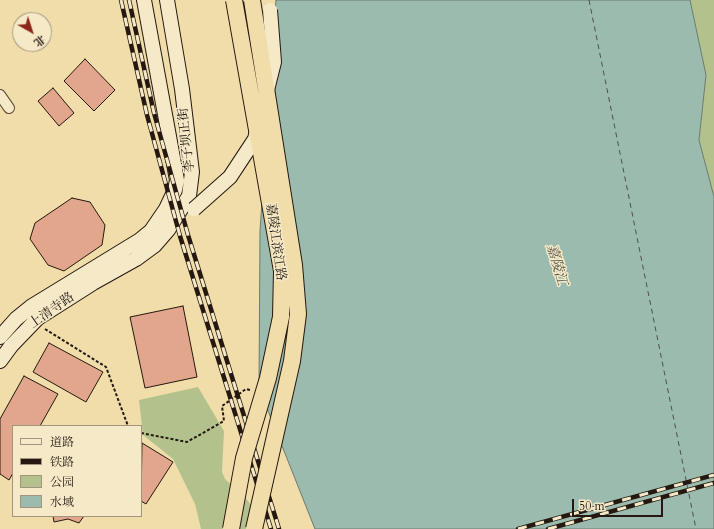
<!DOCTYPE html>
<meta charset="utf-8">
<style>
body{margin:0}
#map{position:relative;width:714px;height:529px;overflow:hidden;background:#f0ddaa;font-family:Cardo,"Noto Serif SC",serif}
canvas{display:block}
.legend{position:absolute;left:12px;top:425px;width:130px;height:92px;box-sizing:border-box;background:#f5e9c8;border:1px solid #a1957e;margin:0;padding:5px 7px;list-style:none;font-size:12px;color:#241810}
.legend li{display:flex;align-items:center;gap:8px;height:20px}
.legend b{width:20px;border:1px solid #a1957e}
.north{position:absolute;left:12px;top:12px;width:40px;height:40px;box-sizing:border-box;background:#f5e9c8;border:1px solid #a1957e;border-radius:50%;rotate:141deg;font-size:11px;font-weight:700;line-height:16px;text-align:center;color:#241810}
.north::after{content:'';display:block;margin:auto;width:14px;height:18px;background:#8f2418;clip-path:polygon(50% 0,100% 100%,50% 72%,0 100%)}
.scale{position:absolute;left:572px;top:499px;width:91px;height:18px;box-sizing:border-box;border:2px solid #241810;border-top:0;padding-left:5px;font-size:12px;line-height:14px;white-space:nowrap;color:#241810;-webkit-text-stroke:3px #f5e9c8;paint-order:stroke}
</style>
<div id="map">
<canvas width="714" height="529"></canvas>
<ul class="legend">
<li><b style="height:5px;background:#f5e9c8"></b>道路</li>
<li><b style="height:5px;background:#241810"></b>铁路</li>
<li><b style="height:11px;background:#b3c28d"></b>公园</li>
<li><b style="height:11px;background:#9bbbae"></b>水域</li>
</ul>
<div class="north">北</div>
<div class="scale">50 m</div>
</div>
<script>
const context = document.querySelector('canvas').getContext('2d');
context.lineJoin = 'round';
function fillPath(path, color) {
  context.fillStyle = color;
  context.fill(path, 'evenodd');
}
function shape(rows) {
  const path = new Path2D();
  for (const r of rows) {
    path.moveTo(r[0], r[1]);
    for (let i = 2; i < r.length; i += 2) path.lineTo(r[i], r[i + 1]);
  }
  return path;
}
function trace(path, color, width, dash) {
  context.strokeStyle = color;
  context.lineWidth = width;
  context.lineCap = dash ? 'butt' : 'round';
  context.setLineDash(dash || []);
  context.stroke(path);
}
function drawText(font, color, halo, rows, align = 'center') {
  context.font = font + ' Cardo,"Noto Serif SC",serif';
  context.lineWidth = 3;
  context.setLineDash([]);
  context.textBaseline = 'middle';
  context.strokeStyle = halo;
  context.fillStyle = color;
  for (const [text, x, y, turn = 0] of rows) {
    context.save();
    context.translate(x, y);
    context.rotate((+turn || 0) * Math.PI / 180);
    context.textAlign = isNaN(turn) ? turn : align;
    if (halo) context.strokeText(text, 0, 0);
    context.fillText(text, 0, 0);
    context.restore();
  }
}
fillPath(shape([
 [690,0,714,0,714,197,699,140,706,75],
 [198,387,224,431,222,472,225,479,248,501,264,529,201,529,195,504,173,459,143,435,139,400]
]), '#b3c28d');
const water = shape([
 [276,0,690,0,706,75,699,140,714,197,714,529,315,529,259,388,260,231,276,0]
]);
fillPath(water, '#9bbbae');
trace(water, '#6b7a6f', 1);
trace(shape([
 [589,0,696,529]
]), '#4e5147', 1, [5, 4]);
const building = shape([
 [85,59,115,90,94,111,64,81,85,59],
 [53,88,74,113,59,126,38,101,53,88],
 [72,198,90,202,105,225,102,245,64,271,48,265,30,239,35,223,72,198],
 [183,306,197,377,145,388,130,317,183,306],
 [49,343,103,372,86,402,33,372,49,343],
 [24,376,58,394,40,426,13,426,13,473,9,480,0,474,0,419,24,376],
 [142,443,173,462,146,504,141,501,142,443],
 [53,516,84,516,79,523,68,519,54,522,53,516]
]);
fillPath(building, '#e1a68c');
trace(building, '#241810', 1);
const street = shape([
 [0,95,9,108]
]);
const secondary = shape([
 [0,337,16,319,32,306,140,240,151,231,166,209,175,190,177,180,144,0],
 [0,361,11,346,38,318,93,283,136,259,155,245,168,230,189,196,192,172,182,89,167,0]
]);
trace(street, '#574936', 12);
trace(secondary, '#241810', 16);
trace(shape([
 [45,329,106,367,128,426],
 [141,433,187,442,224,421,222,406,246,389,250,390]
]), '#241810', 2, [3, 2]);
trace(street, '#f5e9c8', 10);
trace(secondary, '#f5e9c8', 14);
const rail = shape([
 [121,0,147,115,180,236,271,529],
 [129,0,154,113,188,235,279,529],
 [518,529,714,475],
 [548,529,714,483]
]);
trace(rail, '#241810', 4.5);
trace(rail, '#f5e9c8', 3, [9]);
const secondaryBridge = shape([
 [267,90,274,62,270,10],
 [194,209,230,177,255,139,258,127]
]);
const primaryBridge = shape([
 [252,0,294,265,298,314,292,361,254,529],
 [231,529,244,458,268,378,281,317,282,271,234,0]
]);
trace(secondaryBridge, '#241810', 16, []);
trace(primaryBridge, '#241810', 18, []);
trace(secondaryBridge, '#f5e9c8', 14);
trace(primaryBridge, '#f0ddaa', 16);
drawText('13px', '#241810', '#f5e9c8', [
 ["李子坝正街",187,140,-96],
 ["嘉陵江滨江路",275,242,82],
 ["上清寺路",52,311,-35]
]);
drawText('italic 14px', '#4e5147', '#f5e9c8', [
 ["嘉陵江",556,265,74]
]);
</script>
